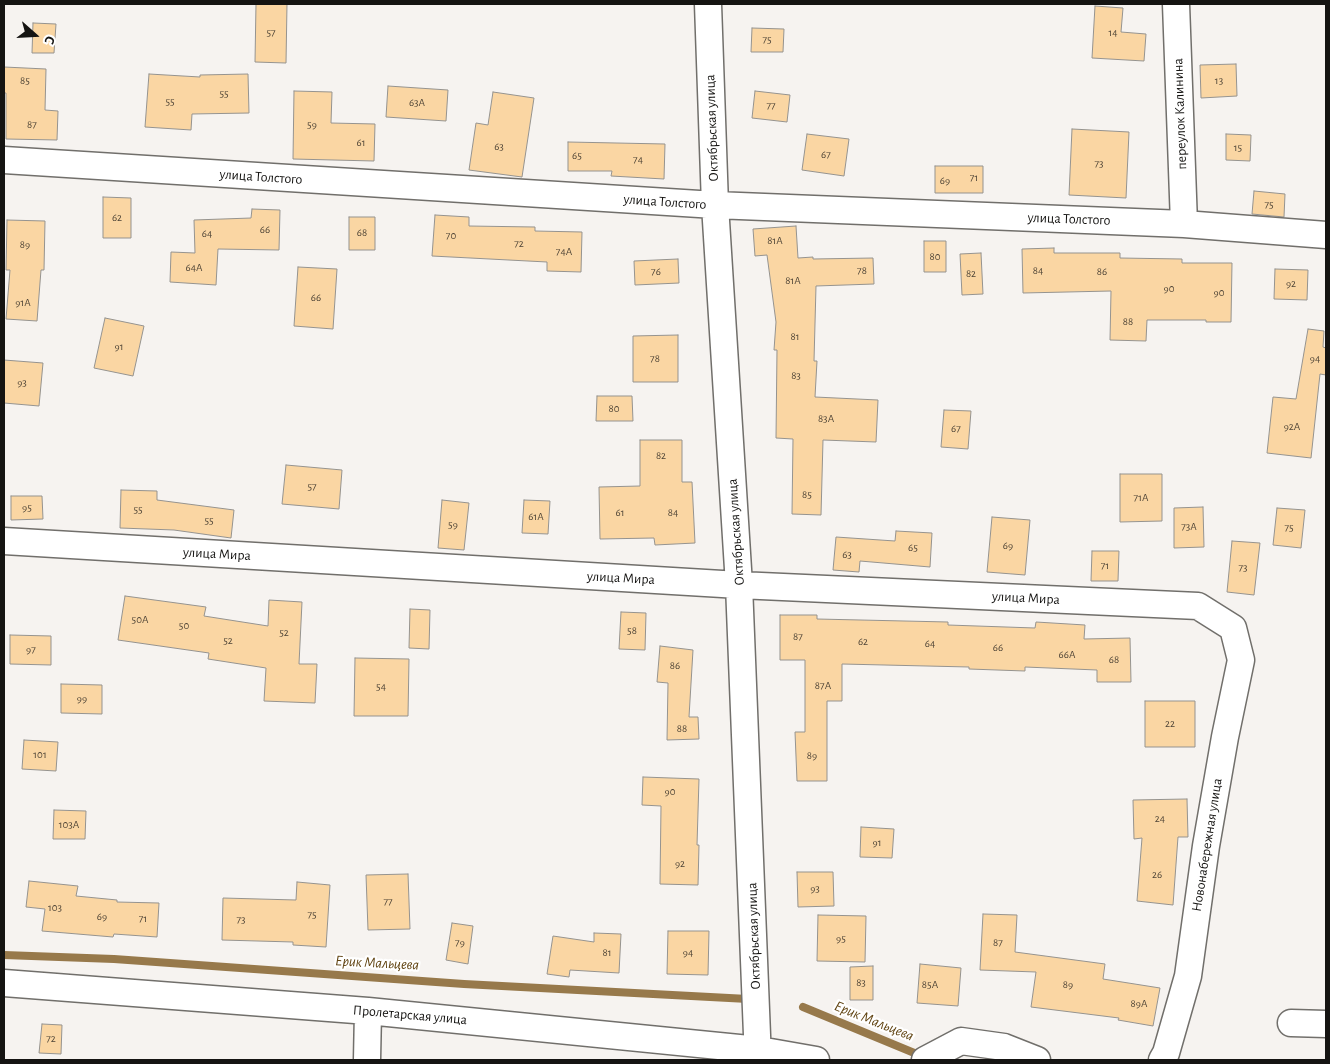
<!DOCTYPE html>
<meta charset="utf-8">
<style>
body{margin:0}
#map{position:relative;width:1330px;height:1064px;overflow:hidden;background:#f6f3f0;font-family:"Alegreya Sans",sans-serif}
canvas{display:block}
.frame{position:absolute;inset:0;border:5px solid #151412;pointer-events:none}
.north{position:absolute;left:10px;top:10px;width:50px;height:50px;-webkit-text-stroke:4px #fff;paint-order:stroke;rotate:109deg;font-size:14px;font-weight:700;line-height:20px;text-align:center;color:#151412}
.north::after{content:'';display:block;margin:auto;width:18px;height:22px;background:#151412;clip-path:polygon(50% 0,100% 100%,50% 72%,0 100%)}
</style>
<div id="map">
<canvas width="1330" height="1064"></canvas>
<div class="frame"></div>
<div class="north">С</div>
</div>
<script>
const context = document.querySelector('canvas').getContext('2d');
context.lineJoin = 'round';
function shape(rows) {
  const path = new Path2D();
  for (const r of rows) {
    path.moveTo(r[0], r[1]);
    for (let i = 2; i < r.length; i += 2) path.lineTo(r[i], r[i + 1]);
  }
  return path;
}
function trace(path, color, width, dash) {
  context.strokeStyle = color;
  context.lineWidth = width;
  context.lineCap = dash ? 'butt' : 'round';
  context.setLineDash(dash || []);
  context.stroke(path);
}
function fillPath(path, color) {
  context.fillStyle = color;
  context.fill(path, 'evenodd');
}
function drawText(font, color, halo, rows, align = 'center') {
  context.font = font + ' "Alegreya Sans",sans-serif';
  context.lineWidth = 4.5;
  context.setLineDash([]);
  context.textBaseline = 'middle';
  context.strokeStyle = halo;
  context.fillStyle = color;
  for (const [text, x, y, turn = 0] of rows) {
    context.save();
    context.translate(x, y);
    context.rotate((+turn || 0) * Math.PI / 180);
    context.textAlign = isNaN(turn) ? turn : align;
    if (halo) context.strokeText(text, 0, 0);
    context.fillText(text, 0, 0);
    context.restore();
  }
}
trace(shape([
 [4,955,114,959,464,984,748,999],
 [803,1007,924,1057]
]), '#97794b', 8);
const building = shape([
 [256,4,287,4,286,63,255,62,256,4],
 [1095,6,1123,8,1121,32,1146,34,1144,61,1092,58,1095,6],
 [33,23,56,24,54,53,32,53,33,23],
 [752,28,784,29,783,52,751,52,752,28],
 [1236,64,1237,96,1201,98,1200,65,1236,64],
 [4,67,46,69,45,110,58,111,57,140,6,139,6,93,4,93,4,67],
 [149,74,200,77,200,75,248,74,249,113,192,114,191,130,145,127,149,74],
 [388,86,448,90,446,121,386,117,388,86],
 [294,91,332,92,331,123,375,124,374,161,293,159,294,91],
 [755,91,790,95,787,122,752,118,755,91],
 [493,92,534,98,522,177,469,170,476,123,488,125,493,92],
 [1072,129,1129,132,1126,198,1069,195,1072,129],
 [807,134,849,139,844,176,802,170,807,134],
 [1226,134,1251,135,1250,161,1226,160,1226,134],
 [568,142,665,144,664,179,611,176,612,171,568,171,568,142],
 [935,166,983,166,983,193,935,193,935,166],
 [1254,191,1285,194,1284,217,1252,214,1254,191],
 [103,197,131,198,131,238,103,238,103,197],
 [252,209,280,210,279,250,218,249,216,285,170,282,171,252,195,253,194,220,251,218,252,209],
 [435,215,469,217,469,226,535,227,535,231,582,232,581,272,547,271,547,262,432,256,435,215],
 [349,217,375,217,375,250,349,250,349,217],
 [7,220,45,221,44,270,41,270,37,321,6,319,10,270,6,270,7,220],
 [796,226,798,258,813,257,813,259,873,258,874,284,816,286,814,361,817,361,815,397,878,400,876,442,823,440,821,515,792,514,793,439,776,438,777,350,774,350,776,322,767,255,755,256,753,229,796,226],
 [924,241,946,241,946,272,924,272,924,241],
 [1054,248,1054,253,1120,253,1120,258,1182,259,1182,263,1232,263,1231,322,1206,322,1206,320,1147,320,1146,341,1110,340,1111,291,1023,293,1022,249,1054,248],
 [981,253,983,294,962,295,960,254,981,253],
 [678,259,679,283,635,285,634,261,678,259],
 [298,267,337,269,333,329,294,326,298,267],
 [1275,269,1308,270,1307,300,1274,299,1275,269],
 [105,318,144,326,133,376,94,368,105,318],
 [1308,329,1324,331,1323,347,1326,348,1326,375,1320,374,1311,458,1267,453,1273,397,1296,399,1308,329],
 [678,335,678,382,633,382,633,336,678,335],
 [4,360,43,363,39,406,4,403,4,360],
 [597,396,632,396,633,421,596,421,597,396],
 [944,410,971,411,968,449,941,447,944,410],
 [640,440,682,440,682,482,692,482,695,543,655,545,654,538,600,539,599,487,640,486,640,440],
 [286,465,342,470,339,509,282,504,286,465],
 [1120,474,1162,474,1162,521,1120,522,1120,474],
 [121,490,157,491,157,500,234,510,231,538,174,530,120,528,121,490],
 [11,496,42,496,43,519,11,520,11,496],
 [442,500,469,503,464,550,438,548,442,500],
 [524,500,550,501,548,534,522,533,524,500],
 [1203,507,1204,547,1174,548,1174,508,1203,507],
 [1277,508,1305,510,1301,548,1273,545,1277,508],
 [992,517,1030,520,1025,575,987,572,992,517],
 [896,531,932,533,930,567,860,561,859,572,833,570,836,537,895,541,896,531],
 [1232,541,1260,543,1254,595,1227,592,1232,541],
 [1092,551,1119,551,1118,581,1091,581,1092,551],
 [125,596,206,607,204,616,268,626,269,600,302,602,299,664,317,664,315,703,264,701,266,668,208,659,209,653,118,640,125,596],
 [410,609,430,610,429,649,409,648,410,609],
 [621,612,646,613,645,650,619,649,621,612],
 [780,615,817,615,817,619,948,622,948,625,1035,628,1036,622,1085,625,1084,639,1130,638,1131,682,1097,682,1097,670,1025,667,1025,671,969,669,969,667,842,664,842,701,827,701,827,781,797,781,795,732,805,732,805,660,780,660,780,615],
 [10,635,51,636,51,665,10,664,10,635],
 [660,646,693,650,689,717,698,717,699,739,667,740,668,683,657,682,660,646],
 [355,658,409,659,408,716,354,716,355,658],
 [61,684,102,685,102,714,61,713,61,684],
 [1145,701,1195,701,1195,747,1145,747,1145,701],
 [24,740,58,742,56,771,22,769,24,740],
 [643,777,699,779,697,845,699,845,698,885,660,884,661,806,642,805,643,777],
 [1187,799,1188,837,1178,837,1173,905,1137,901,1142,838,1134,839,1133,800,1187,799],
 [54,810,86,811,85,839,53,839,54,810],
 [861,827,894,829,892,858,860,857,861,827],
 [797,872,833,872,834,906,798,907,797,872],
 [408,874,410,929,368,930,366,875,408,874],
 [29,881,78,886,76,896,117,900,117,902,159,903,157,937,114,934,113,937,42,931,45,909,26,907,29,881],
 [297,882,330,885,326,947,293,945,293,942,222,940,223,898,296,900,297,882],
 [983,914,1017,915,1015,952,1105,964,1103,979,1160,988,1153,1026,1118,1020,1119,1018,1031,1007,1036,972,980,970,983,914],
 [818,915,866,916,865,962,817,961,818,915],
 [452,923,473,926,468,964,446,960,452,923],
 [668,931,709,931,708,975,667,974,668,931],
 [594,933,621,934,619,973,570,970,569,977,547,974,553,936,594,942,594,933],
 [920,964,961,968,958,1006,917,1003,920,964],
 [873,966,873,1000,850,1000,850,967,873,966],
 [42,1024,62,1025,61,1054,39,1053,42,1024]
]);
fillPath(building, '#fad6a3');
trace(building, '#95938f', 1);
const minor = shape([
 [708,4,715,205,739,585,758,1060],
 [1176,4,1184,224],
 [4,160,715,205,1184,224,1326,235],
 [4,541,739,585,1198,606,1233,628,1241,660,1225,737,1206,846,1188,976,1166,1053,1162,1060],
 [4,983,368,1011,759,1050,816,1060],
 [1291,1023,1326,1024],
 [367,1060,368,1011],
 [925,1060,961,1041,1004,1047,1037,1060]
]);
trace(minor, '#716f6b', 29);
trace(minor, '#fff', 26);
drawText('11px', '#4e4436', null, [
 ["57",271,33],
 ["14",1113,33],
 ["75",767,40],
 ["85",25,81],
 ["13",1219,81],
 ["55",224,94],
 ["55",170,102],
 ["63А",417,103],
 ["77",771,106],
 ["87",32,125],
 ["59",312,125],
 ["61",361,143],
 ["63",499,147],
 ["15",1238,148],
 ["67",826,155],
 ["65",577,156],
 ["74",638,160],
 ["73",1099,164],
 ["71",974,178],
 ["69",945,181],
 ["75",1269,205],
 ["62",117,218],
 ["66",265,230],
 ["68",362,233],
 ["64",207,234],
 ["70",451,236],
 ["81А",775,241],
 ["72",519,244],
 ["89",25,245],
 ["74А",564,252],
 ["80",935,257],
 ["64А",194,268],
 ["78",862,271],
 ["84",1038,271],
 ["76",656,272],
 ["86",1102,272],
 ["82",971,274],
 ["81А",793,281],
 ["92",1291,284],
 ["90",1169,289],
 ["90",1219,293],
 ["66",316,298],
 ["91А",23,303],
 ["88",1128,322],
 ["81",795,337],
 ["91",119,347],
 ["78",655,359],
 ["94",1315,359],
 ["83",796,376],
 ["93",22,383],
 ["80",614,409],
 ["83А",826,419],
 ["92А",1292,427],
 ["67",956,429],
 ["82",661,456],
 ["57",312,487],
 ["85",807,495],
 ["71А",1141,498],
 ["95",27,508],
 ["55",138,510],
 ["61",620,513],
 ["84",673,513],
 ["61А",536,517],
 ["55",209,521],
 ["59",453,525],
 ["73А",1189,527],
 ["75",1289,528],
 ["69",1008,546],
 ["65",913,548],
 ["63",847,555],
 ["71",1105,566],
 ["73",1243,568],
 ["50А",140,620],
 ["50",184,626],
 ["58",632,631],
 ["52",284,633],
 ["87",798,637],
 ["52",228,641],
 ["62",863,642],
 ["64",930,644],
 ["66",998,648],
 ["97",31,650],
 ["66А",1067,655],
 ["68",1114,660],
 ["86",675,666],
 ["87А",823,686],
 ["54",381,687],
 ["99",82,699],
 ["22",1170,724],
 ["88",682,729],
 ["101",40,755],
 ["89",812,756],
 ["90",670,792],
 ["24",1160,819],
 ["103А",69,825],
 ["91",877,843],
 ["92",680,864],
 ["26",1157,875],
 ["93",815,889],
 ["77",388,902],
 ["103",55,908],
 ["75",312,915],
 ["69",102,917],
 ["71",143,919],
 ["73",241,920],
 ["95",841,939],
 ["79",460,943],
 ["87",998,943],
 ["81",607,953],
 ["94",688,953],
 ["83",861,983],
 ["85А",930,985],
 ["89",1068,985],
 ["89А",1139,1004],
 ["72",51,1039]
]);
drawText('14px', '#151412', '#fff', [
 ["переулок Калинина",1180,114,-92],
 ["Октябрьская улица",712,128,-92],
 ["улица Толстого",261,177,4],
 ["улица Толстого",665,202,4],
 ["улица Толстого",1069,219,2],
 ["Октябрьская улица",736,532,-94],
 ["улица Мира",217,554,3],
 ["улица Мира",621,578,3],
 ["улица Мира",1026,598,3],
 ["Новонабережная улица",1207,845,-81],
 ["Октябрьская улица",754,936,-92],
 ["Пролетарская улица",410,1015,5]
]);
drawText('italic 15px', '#604311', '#fff', [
 ["Ерик Мальцева",377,963,3],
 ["Ерик Мальцева",874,1021,22]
]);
</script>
